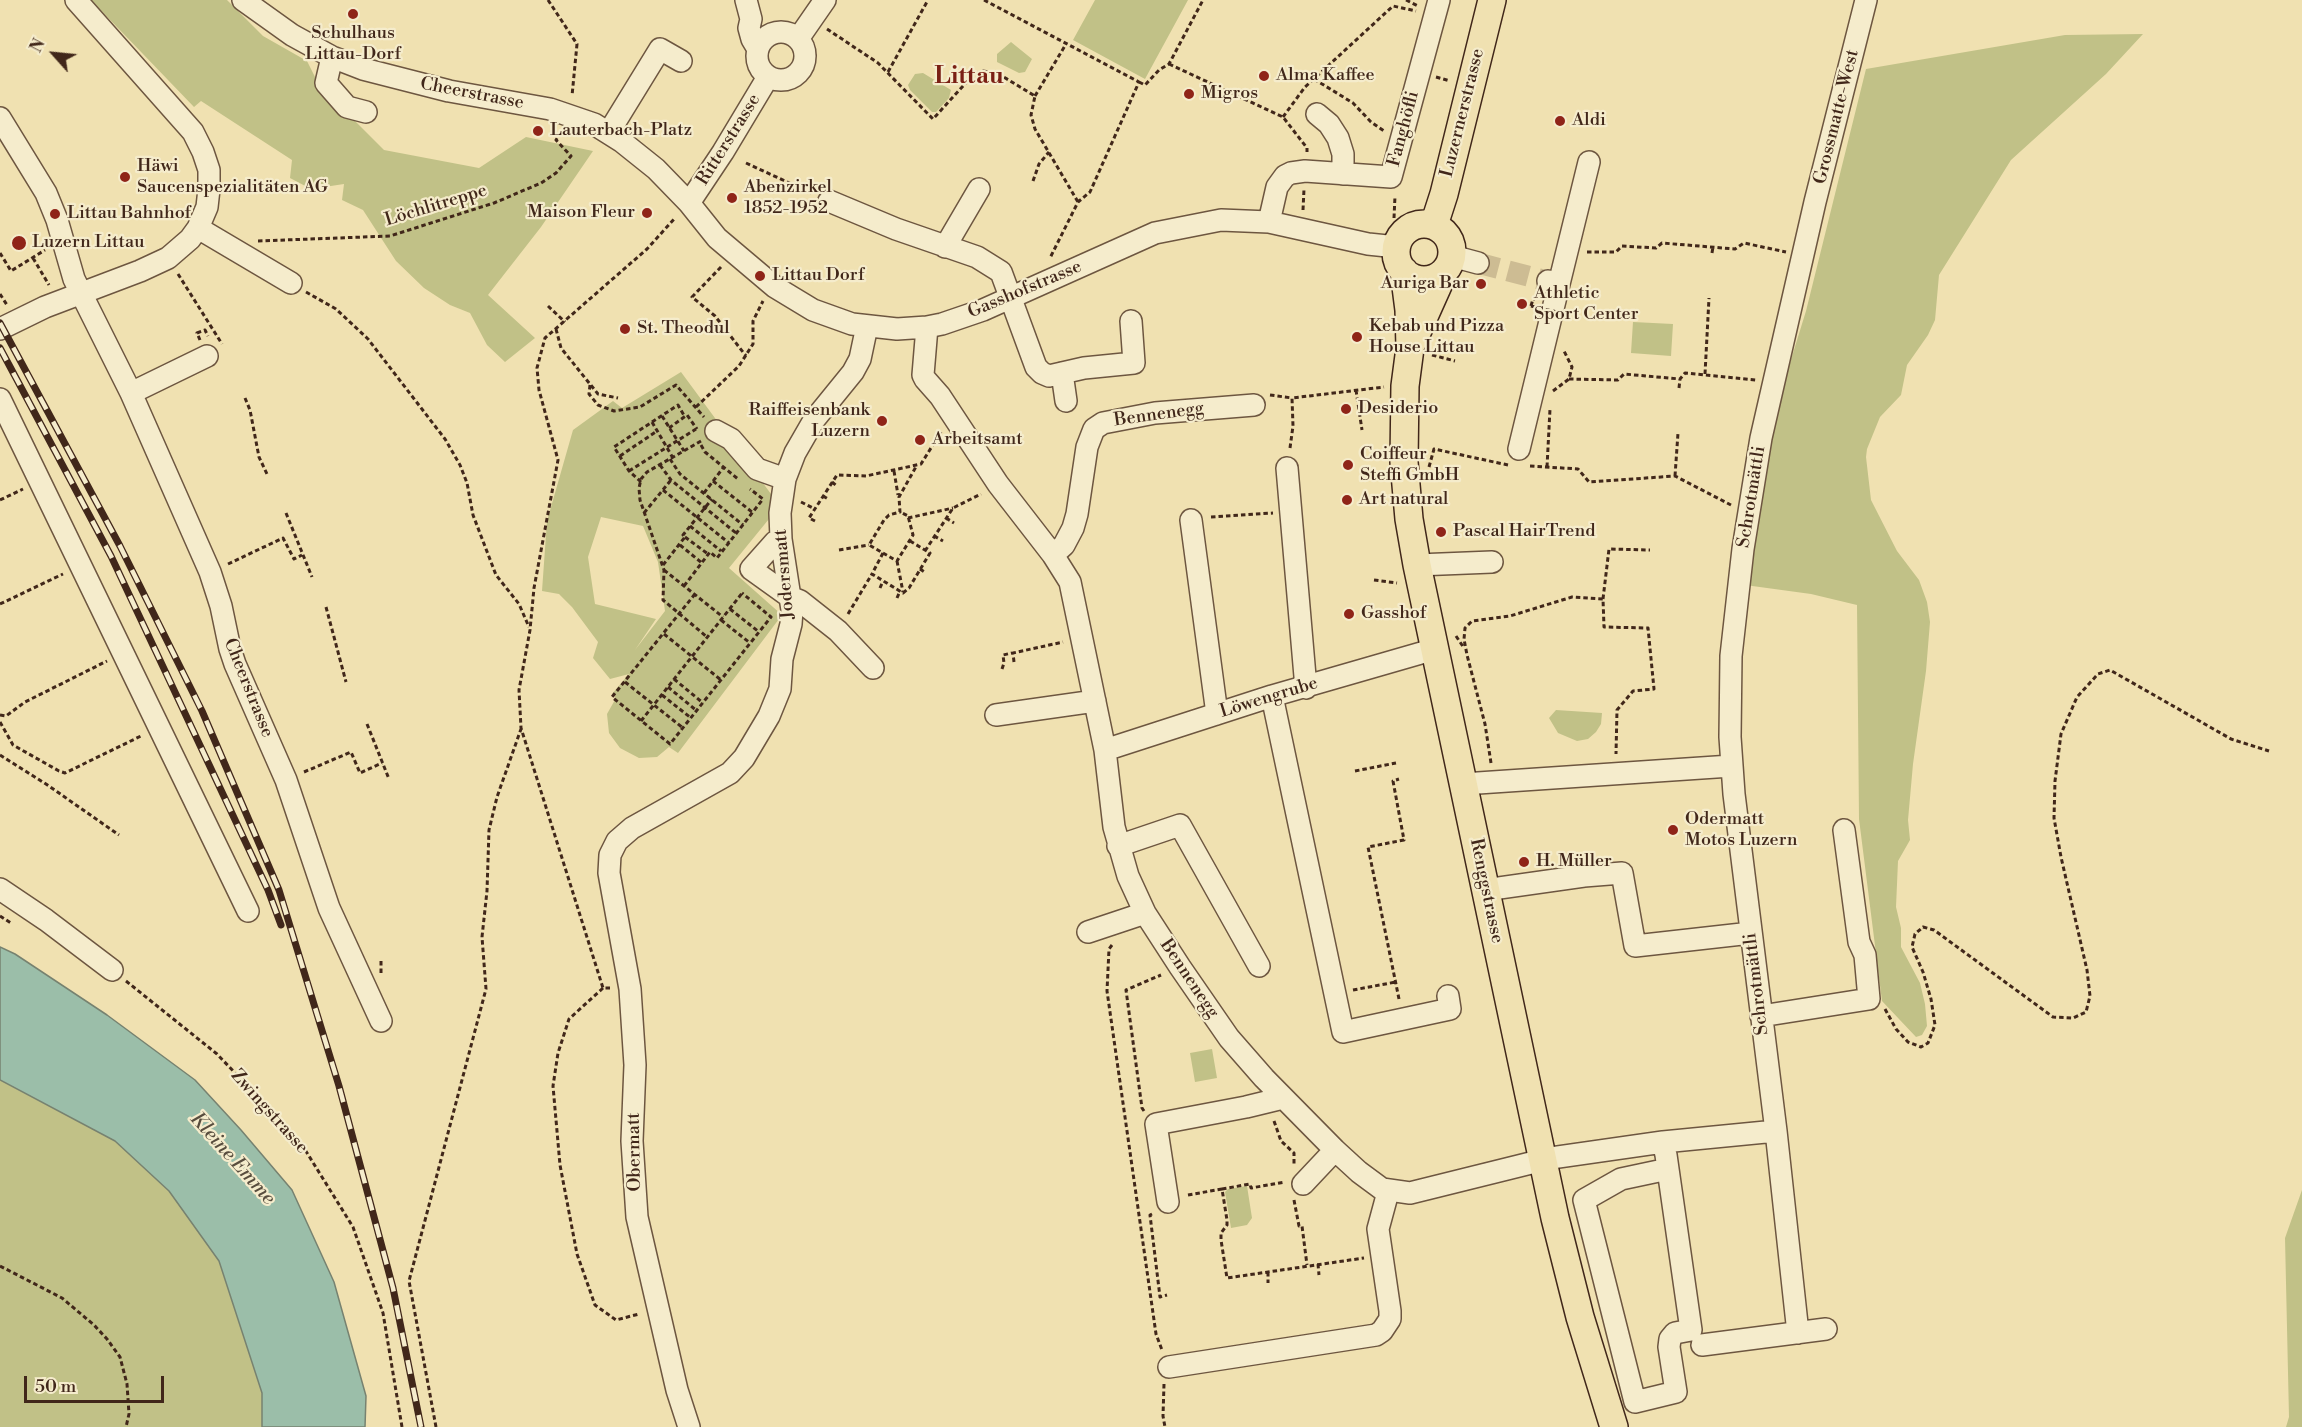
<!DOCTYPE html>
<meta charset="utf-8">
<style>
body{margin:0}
#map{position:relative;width:2302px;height:1427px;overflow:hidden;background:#f0e1b1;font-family:"Libre Bodoni",serif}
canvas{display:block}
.north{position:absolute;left:24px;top:24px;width:60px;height:60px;-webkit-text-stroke:4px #f5eccc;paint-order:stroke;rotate:297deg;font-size:16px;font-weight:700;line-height:24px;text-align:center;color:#41271a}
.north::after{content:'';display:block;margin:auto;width:21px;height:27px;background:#41271a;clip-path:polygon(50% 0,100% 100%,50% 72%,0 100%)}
.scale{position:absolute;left:24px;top:1376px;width:140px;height:27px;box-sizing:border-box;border:3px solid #41271a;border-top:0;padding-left:8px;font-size:18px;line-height:21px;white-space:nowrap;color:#41271a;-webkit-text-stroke:4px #f5eccc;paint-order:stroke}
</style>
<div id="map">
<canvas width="2302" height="1427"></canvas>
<div class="north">N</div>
<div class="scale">50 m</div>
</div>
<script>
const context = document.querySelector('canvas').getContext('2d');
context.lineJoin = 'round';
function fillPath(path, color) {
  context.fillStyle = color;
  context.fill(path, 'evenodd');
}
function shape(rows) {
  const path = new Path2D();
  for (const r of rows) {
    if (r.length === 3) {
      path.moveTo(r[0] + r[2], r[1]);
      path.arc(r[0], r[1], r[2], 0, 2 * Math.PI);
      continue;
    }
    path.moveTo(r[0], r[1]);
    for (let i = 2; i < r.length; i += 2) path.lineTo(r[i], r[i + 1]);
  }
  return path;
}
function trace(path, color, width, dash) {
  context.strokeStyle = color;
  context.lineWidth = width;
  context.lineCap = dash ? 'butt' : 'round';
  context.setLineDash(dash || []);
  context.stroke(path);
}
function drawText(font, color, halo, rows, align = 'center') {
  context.font = font + ' "Libre Bodoni",serif';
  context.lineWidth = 4.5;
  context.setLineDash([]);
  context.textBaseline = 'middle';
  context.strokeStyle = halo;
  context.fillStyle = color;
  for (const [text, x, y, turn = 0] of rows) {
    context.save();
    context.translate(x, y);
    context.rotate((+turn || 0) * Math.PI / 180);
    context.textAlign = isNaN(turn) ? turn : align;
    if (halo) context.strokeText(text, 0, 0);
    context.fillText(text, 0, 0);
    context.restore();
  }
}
fillPath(shape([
 [91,0,227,0,263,36,307,61,316,79,329,95,384,150,479,168,526,137,593,151,541,227,488,295,535,338,505,362,487,345,470,313,450,305,424,288,396,261,363,210,342,200,344,184,311,189,290,178,292,160,201,101,194,107],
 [1095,0,1188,0,1145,79,1073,40],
 [2143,34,2106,74,2011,160,1939,275,1935,320,1928,335,1907,365,1901,395,1880,417,1867,449,1866,457,1871,500,1897,551,1919,580,1927,602,1930,622,1926,671,1913,764,1908,820,1910,840,1898,861,1896,907,1901,928,1901,947,1920,983,1925,1004,1927,1026,1922,1035,1916,1037,1882,1001,1859,819,1857,605,1811,594,1745,585,1767,462,1785,379,1806,311,1866,69,2065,35],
 [1011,42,1032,59,1025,72,1019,73,997,62,997,54],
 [923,73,951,90,949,98,936,112,932,112,910,90,908,85,915,74],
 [1633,322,1673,324,1671,356,1631,353],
 [681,372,771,494,773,514,729,568,782,615,678,753,669,747,657,757,639,758,620,748,609,733,607,714,616,698,612,694,629,674,610,679,593,658,598,642,572,607,559,594,542,591,547,521,573,430,613,401,622,408],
 [601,517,643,526,658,562,665,611,635,650,656,619,595,604,588,557],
 [1556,710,1602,713,1601,724,1596,732,1588,739,1577,741,1558,733,1549,718],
 [1212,1049,1217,1078,1195,1082,1190,1053],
 [0,1080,115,1141,169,1191,219,1261,262,1393,262,1427,0,1427],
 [1247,1186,1252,1218,1247,1225,1231,1228,1225,1192,1228,1189],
 [2302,1190,2302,1427,2286,1427,2289,1417,2285,1238]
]), '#c1c187');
const water = shape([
 [0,947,15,954,107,1015,195,1080,241,1130,292,1190,334,1282,366,1396,365,1427,262,1427,262,1393,219,1261,169,1191,115,1141,0,1080,0,947]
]);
fillPath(water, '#9bbea9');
trace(water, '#778270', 1.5);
trace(shape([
 [1478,263,1547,281]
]), '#cdbc93', 21, [21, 10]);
const minor = shape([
 [243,0,292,35,332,57,363,69,449,91,550,109,594,124,621,141,656,169,689,203,717,238,775,287,813,310,852,324,897,329,927,327,942,324,983,310,1155,233,1221,220,1269,222,1368,244,1397,247],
 [746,0,751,19,749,28,752,39,758,49],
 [781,56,24],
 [798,39,825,0],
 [332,57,326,83,347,107,366,112],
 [1317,114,1329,124,1338,138,1343,154,1343,174],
 [0,118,46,193,57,220,74,279,131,393,210,572,221,606,230,649,235,664,286,780,329,908,381,1021],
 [609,132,660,49,681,61],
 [829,201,896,229,977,257,1001,272,1036,367,1042,373,1049,376,1084,368,1134,363,1131,321],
 [689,203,723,152,768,77],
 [1269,222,1277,187,1285,176,1291,173,1305,171,1391,177,1439,0],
 [198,228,291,283],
 [945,247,979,189],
 [1452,256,1478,263],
 [1548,281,1559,284,1589,162],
 [927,327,923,375,925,379,940,396,998,484,1053,555,1070,582,1105,750,1114,827,1128,876,1145,913,1180,967,1229,1038,1264,1078,1335,1150,1359,1172,1382,1189,1410,1193,1551,1158,1663,1142,1776,1131],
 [0,329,45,307,140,271,168,258,190,239,198,228,207,207,209,189,209,170,203,152,193,132,76,0],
 [1062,373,1066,401],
 [131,393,207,356],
 [0,399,248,911],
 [716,431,731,439,757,469,785,479],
 [1519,449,1559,284],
 [1287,468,1306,688],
 [1191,520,1217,714],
 [781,539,775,542,751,569,790,597,800,601,838,631,873,668],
 [1053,555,1064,545,1073,528,1077,514,1087,447,1094,429,1103,423,1155,413,1254,405],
 [1417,565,1492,562],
 [1272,696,1343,1032,1450,1009,1448,996],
 [996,715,1095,701],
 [1105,750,1272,696,1435,649],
 [1463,784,1731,766],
 [1118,846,1180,825,1259,966],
 [0,889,46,920,112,970],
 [1485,890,1584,876,1622,873,1635,946,1751,933],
 [1088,932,1145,913],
 [1761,1016,1869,999,1865,955,1859,942,1844,830],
 [1663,1142,1666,1155,1691,1330,1675,1333,1670,1339,1669,1347,1676,1392,1635,1402,1584,1200,1621,1179,1668,1169],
 [1303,1184,1335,1150],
 [1168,1202,1156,1124,1246,1107,1283,1098],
 [1798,1333,1776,1131,1734,794,1730,737,1731,656,1743,549,1761,438,1815,202,1866,0],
 [1702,1345,1826,1329],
 [1169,1367,1376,1335,1382,1331,1390,1319,1390,1311,1378,1229,1388,1192],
 [689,1427,677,1390,637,1217,632,1141,635,1065,630,989,609,873,610,855,617,841,632,828,730,773,744,758,769,716,780,689,782,659,791,624,792,610,781,539,780,513,785,479,795,453,814,420,853,372,860,359,867,326]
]);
const major = shape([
 [1424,252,28],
 [1434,225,1444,194,1492,0],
 [1404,271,1409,310,1410,348,1405,386,1404,462,1409,519,1417,565,1555,1218,1580,1317,1614,1427],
 [1413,341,1443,274]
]);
trace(minor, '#6d5640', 24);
trace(major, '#41271a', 30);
trace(shape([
 [548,0,577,44,572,96],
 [984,0,1139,82,1090,192,1078,202,1050,258],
 [1406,0,1418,6],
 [827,29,878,63,933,119,973,75,983,71,997,73,1035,96,1031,115,1035,129,1078,202],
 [1169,64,1283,117,1307,148,1307,152],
 [888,72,928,0],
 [1436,77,1450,81],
 [1314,79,1353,103,1371,122,1384,131],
 [1139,82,1145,85,1159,70,1169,64,1203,0],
 [1035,96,1066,44],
 [1283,117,1305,87,1393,6,1416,11],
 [746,163,811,193],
 [1033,181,1039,164,1049,152],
 [1303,210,1304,189],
 [1394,218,1395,196],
 [258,241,390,236,494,203,541,183,556,173,571,156,556,140,561,132],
 [1587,252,1616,252,1622,246,1656,248,1662,243,1735,249,1744,243,1786,252],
 [0,253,11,271,45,250],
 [1712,253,1713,247],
 [33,258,49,285],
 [721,267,692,297,715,316,746,356],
 [178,274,222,344],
 [306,292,336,309,368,339,445,439,460,465,467,483,473,515,496,575,519,604,529,627],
 [0,294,7,305],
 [548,306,565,322],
 [1531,306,1533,299,1535,299],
 [556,329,561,348,598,394,618,398],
 [200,340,197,333,205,330,208,336],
 [1432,355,1455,361],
 [1705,374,1709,298],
 [1569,379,1618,380,1624,374,1680,379,1685,373,1756,380],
 [590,385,589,394,598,405,614,411,640,407,676,385,704,417],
 [1679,388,1680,379],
 [1356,390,1362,430],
 [1553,391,1569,379,1572,367,1564,351],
 [1270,395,1292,398],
 [245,398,250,410,259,457,267,474],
 [696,407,739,366,753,344,753,321,763,301],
 [662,416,684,451],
 [652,422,673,458],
 [669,428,687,415,697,429],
 [701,441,647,472,641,479,639,488,640,500,664,570,663,600,707,637],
 [701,445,705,452,738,479],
 [1290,448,1293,426,1292,398,1384,387],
 [620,456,657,431],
 [670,459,680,474,743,525],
 [660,465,671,480,736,533],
 [1530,466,1578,469,1589,482,1675,476,1731,505],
 [1429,467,1434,449,1508,465],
 [1547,467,1550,409],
 [629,471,696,429],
 [894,471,898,495],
 [1675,476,1678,433],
 [713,481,752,512],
 [641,482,629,471,614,447,678,405,685,417],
 [832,482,837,486],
 [663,490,729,543],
 [704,493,723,468],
 [823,496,828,499],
 [0,500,23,489],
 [801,502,815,509],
 [286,513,312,577],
 [644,513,671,480],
 [1211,517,1273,513],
 [908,518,953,508],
 [946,518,954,523],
 [815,521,809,518,837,475,866,476,921,464,941,432],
 [690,526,721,551],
 [934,536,943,541],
 [685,537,708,554],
 [910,541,930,553,909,588,903,593,872,574,883,553,869,545,884,520,889,515,900,512,899,497,917,465],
 [680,545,702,563],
 [839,550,869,545],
 [925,551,953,508,981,494],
 [883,553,897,561,913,535,908,516,900,512],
 [897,561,903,592],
 [228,564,283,538,294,559,302,555],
 [663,565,685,537,683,535,712,499],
 [920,569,926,573],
 [664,570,723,617],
 [1374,580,1397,583],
 [684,586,710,552,717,558,763,499,750,489],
 [880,588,883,581],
 [695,594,612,697,670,744,771,617,742,593],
 [897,598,900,591],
 [1603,599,1609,549,1650,550],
 [0,604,63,574],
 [326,607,346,682],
 [730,609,759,632],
 [848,614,872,574],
 [721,620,750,643],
 [664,634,721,680],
 [1456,636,1464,648],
 [1014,662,1013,653,1063,642],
 [1002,669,1004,663,1003,655,1012,653],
 [674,679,703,703],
 [625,682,683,728],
 [668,687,697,711],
 [662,695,691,718],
 [0,715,6,716,25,702,107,661],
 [641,721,743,592],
 [0,722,13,745,59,771,65,773,143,735],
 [367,724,389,779],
 [0,755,46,784,119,835],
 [1491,763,1485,724,1467,655,1464,639,1465,628,1472,621,1510,616,1572,597,1603,599,1604,627,1648,628,1654,689,1633,691,1617,710,1616,754],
 [1355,771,1396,763],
 [304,772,351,752,360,773,382,763],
 [0,916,11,923],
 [1112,945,1109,949,1107,991,1156,1334,1162,1350],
 [381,973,381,960],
 [126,981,217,1054,299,1140,353,1227,383,1313,402,1427],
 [603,988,569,1019,558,1053,553,1086,560,1165,577,1254,595,1305,616,1320,639,1314],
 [610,988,603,988,521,728,519,690,530,630,534,588,558,460,539,390,537,368,545,338,647,249,675,218],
 [1353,990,1396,982],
 [1399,999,1368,847,1404,840,1393,781,1399,779],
 [1885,1009,1896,1029,1908,1042,1921,1047,1928,1043,1935,1025,1931,999,1923,972,1912,947,1915,934,1923,927,1934,930,2053,1017,2073,1018,2086,1012,2090,996,2087,970,2061,857,2054,818,2055,781,2061,734,2077,697,2098,674,2110,670,2231,739,2269,751],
 [1144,1111,1142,1108,1126,990,1161,975],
 [1274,1121,1281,1141,1294,1153,1294,1164],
 [1222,1189,1250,1184,1251,1188,1285,1182],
 [1188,1195,1222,1189,1227,1220,1227,1225,1221,1233,1221,1240,1227,1278,1364,1258],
 [1294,1200,1299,1226,1302,1226,1307,1265],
 [1152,1214,1150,1215,1160,1297,1167,1295],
 [1318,1264,1319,1275],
 [0,1266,62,1298,94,1325,107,1339,120,1357,127,1384,129,1414,126,1427],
 [1268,1272,1268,1283],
 [1164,1384,1163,1416,1165,1427],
 [436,1427,409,1281,486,989,482,937,487,891,489,830,497,797,521,729]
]), '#41271a', 3, [4.5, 3]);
trace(minor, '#f5eccc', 21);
trace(major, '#f0e1b1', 27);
const rail = shape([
 [0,323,120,546,202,711,279,890,339,1086,393,1288,421,1427],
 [0,348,111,556,268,890,281,925]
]);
trace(rail, '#41271a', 7);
trace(rail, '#f5eccc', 4.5, [14]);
trace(shape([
 [1531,306,1570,315]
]), '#41271a', 3, [4.5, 3]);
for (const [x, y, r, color] of [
 [353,14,6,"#8f2418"],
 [1264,76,6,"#8f2418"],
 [1189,94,6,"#8f2418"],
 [1560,121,6,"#8f2418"],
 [538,131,6,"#8f2418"],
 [125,177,6,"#8f2418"],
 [732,198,6,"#8f2418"],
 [647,213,6,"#8f2418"],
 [55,214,6,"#8f2418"],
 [19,243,8,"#8f2418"],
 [760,276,6,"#8f2418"],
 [1481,284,6,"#8f2418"],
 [1522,304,6,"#8f2418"],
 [625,329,6,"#8f2418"],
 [1357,337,6,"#8f2418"],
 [1346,409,6,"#8f2418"],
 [882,421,6,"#8f2418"],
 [920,440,6,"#8f2418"],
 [1348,465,6,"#8f2418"],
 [1347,500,6,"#8f2418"],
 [1441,532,6,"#8f2418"],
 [1349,614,6,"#8f2418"],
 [1673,830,6,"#8f2418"],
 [1524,862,6,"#8f2418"]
]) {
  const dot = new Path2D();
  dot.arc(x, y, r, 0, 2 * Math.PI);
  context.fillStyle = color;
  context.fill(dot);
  trace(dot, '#f5eccc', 2);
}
drawText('18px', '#41271a', '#f5eccc', [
 ["Schulhaus",353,34,"center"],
 ["Littau-Dorf",353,55,"center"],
 ["Alma Kaffee",1276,76],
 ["Migros",1201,94],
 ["Aldi",1572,121],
 ["Lauterbach-Platz",550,131],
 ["Häwi",137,167],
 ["Saucenspezialitäten AG",137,188],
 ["Abenzirkel",744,188],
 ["1852-1952",744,209],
 ["Maison Fleur",635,213,"right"],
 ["Littau Bahnhof",67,214],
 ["Luzern Littau",32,243],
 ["Littau Dorf",772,276],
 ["Auriga Bar",1469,284,"right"],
 ["Athletic",1534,294],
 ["Sport Center",1534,315],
 ["Kebab und Pizza",1369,327],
 ["House Littau",1369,348],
 ["St. Theodul",637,329],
 ["Desiderio",1358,409],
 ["Raiffeisenbank",870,411,"right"],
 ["Luzern",870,432,"right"],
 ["Arbeitsamt",932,440],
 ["Coiffeur",1360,455],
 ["Steffi GmbH",1360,476],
 ["Art natural",1359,500],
 ["Pascal HairTrend",1453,532],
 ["Gasshof",1361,614],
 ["Odermatt",1685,820],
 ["Motos Luzern",1685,841],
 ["H. Müller",1536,862]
], 'left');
drawText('18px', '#41271a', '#f5eccc', [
 ["Cheerstrasse",472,94,11],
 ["Luzernerstrasse",1463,113,-76],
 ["Grossmatte-West",1837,117,-76],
 ["Fanghöfli",1404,129,-75],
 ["Ritterstrasse",729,140,-58],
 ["Löchlitreppe",436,206,-17],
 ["Gasshofstrasse",1025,290,-23],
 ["Bennenegg",1159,415,-8],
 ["Schrotmättli",1752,497,-81],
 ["Jodersmatt",785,574,-95],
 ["Cheerstrasse",248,688,68],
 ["Löwengrube",1269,698,-17],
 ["Renggstrasse",1486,891,78],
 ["Bennenegg",1189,979,56],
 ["Schrotmättli",1757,984,-97],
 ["Zwingstrasse",269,1112,48],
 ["Obermatt",635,1152,-91]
]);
drawText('italic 20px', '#584d3e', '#f5eccc', [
 ["Kleine Emme",232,1159,48]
]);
drawText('bold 24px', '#7a1f14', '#f5eccc', [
 ["Littau",969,77]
]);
</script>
